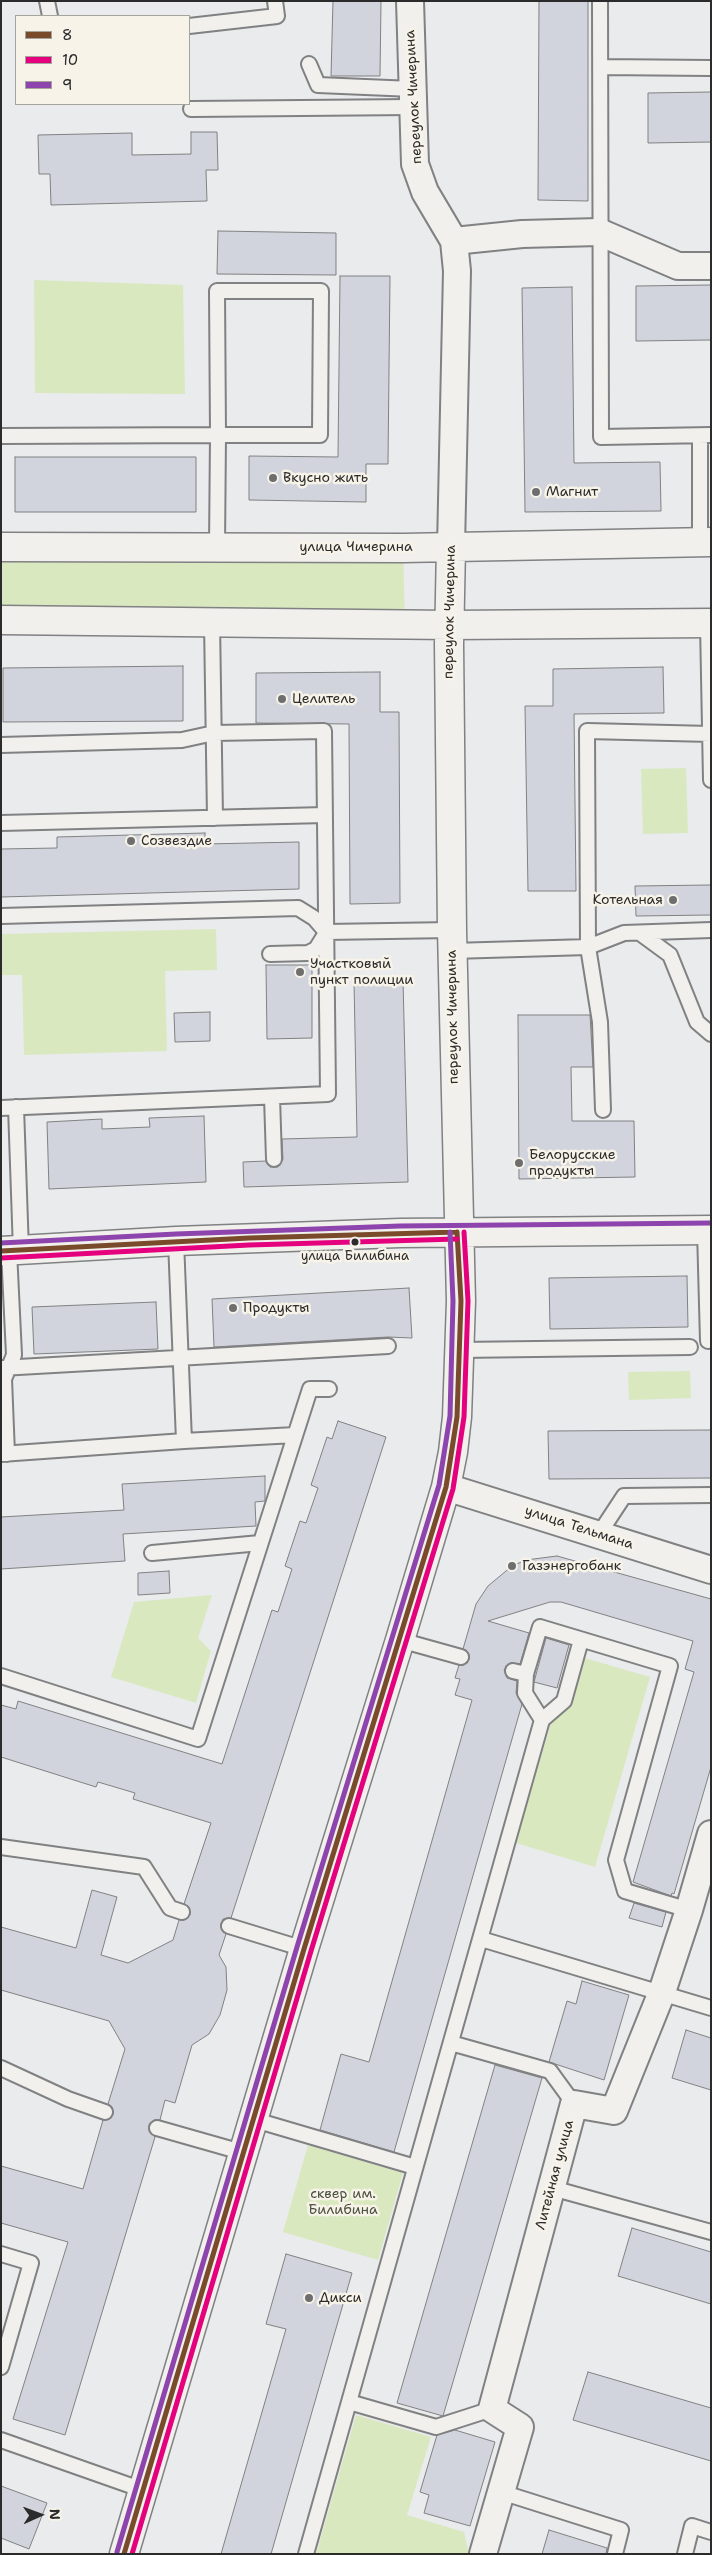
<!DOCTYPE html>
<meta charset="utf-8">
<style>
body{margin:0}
#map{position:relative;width:712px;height:2555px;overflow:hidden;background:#e9ebed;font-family:"Shantell Sans",sans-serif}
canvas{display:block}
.frame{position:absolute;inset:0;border:2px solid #2b2b2b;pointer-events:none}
.legend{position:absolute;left:15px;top:15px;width:175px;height:90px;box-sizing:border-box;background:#f7f3e8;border:1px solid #a5a39c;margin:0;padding:6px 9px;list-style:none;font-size:15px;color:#2b2b2b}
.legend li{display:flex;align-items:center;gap:10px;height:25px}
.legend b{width:25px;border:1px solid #a5a39c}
.north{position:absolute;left:15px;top:2490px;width:50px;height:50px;-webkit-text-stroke:4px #f7f3e8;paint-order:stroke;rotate:88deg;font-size:14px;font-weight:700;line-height:20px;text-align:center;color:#2b2b2b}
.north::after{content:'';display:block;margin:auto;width:18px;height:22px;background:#2b2b2b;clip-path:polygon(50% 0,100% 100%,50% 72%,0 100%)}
</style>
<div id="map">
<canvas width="712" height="2555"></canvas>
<div class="frame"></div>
<ul class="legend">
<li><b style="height:6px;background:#7a4b2a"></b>8</li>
<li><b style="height:6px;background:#e5007d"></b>10</li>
<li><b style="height:6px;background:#8e44ad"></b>9</li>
</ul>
<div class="north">N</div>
</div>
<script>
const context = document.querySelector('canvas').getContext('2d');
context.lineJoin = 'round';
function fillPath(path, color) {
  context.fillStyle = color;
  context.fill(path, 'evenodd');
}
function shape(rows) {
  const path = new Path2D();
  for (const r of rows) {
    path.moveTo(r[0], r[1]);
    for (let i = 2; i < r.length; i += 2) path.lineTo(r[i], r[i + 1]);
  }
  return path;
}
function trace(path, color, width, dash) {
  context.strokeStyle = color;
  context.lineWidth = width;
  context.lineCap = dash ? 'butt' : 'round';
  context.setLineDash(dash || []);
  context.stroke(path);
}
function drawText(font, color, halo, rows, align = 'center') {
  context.font = font + ' "Shantell Sans",sans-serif';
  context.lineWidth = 5;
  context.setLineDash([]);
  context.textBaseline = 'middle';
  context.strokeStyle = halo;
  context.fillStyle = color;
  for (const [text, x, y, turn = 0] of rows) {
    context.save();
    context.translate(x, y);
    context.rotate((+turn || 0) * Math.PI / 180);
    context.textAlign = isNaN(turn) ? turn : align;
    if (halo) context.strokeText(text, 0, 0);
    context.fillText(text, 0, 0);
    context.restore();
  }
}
fillPath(shape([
 [34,280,183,285,185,394,35,393],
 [1,546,403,548,405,624,1,620],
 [686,768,688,833,643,834,641,769],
 [216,929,217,970,165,971,167,1051,24,1055,22,975,1,975,1,934],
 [690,1371,691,1398,629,1400,628,1372],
 [212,1595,198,1638,211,1651,196,1703,111,1677,134,1602],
 [571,1654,650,1677,595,1867,516,1843],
 [308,2145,403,2173,378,2260,283,2232],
 [356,2415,431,2437,407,2515,464,2532,469,2554,316,2554]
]), '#dae8c0');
const building = shape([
 [333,1,381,1,380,76,331,76,333,1],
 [539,1,588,1,588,201,538,200,539,1],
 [711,92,711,142,648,143,648,93,711,92],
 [191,132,217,132,218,170,206,170,207,201,51,205,50,174,39,174,38,135,132,133,132,155,191,154,191,132],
 [218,231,336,233,336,275,217,274,218,231],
 [340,276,390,276,388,464,366,464,366,502,249,500,249,456,338,457,340,276],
 [711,285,711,340,636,341,636,286,711,285],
 [572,287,574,463,660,462,661,511,525,512,522,288,572,287],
 [15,457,196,457,196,512,15,512,15,457],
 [183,666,183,721,3,722,3,668,183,666],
 [663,667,664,713,574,714,576,891,528,891,525,706,553,706,553,669,663,667],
 [380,672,380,712,399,712,400,903,350,904,349,724,256,723,256,673,380,672],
 [205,833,205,844,299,842,299,889,1,897,1,849,57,848,57,837,205,833],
 [711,885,711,915,636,916,635,886,711,885],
 [266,965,312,965,312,1038,267,1039,266,965],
 [403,980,408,1182,244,1187,243,1162,266,1161,270,1167,278,1167,283,1159,282,1139,357,1137,354,981,403,980],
 [210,1012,210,1041,175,1042,174,1013,210,1012],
 [518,1015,590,1015,593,1067,571,1067,572,1121,634,1121,635,1177,519,1179,518,1015],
 [204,1116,206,1182,49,1189,47,1122,102,1119,102,1129,150,1127,149,1118,204,1116],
 [687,1276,688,1327,550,1329,549,1278,687,1276],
 [409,1288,412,1338,388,1337,214,1347,212,1299,409,1288],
 [156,1302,158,1349,34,1354,32,1307,156,1302],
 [338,1421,386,1437,231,1918,223,1919,221,1924,221,1928,226,1934,219,1955,226,1967,227,1990,220,2015,209,2034,192,2045,175,2103,165,2100,160,2120,154,2120,149,2125,149,2131,155,2137,65,2435,13,2419,68,2242,1,2223,1,2166,83,2189,103,2120,110,2119,113,2114,112,2107,108,2104,125,2049,109,2021,1,1990,1,1927,76,1948,92,1890,117,1897,101,1955,128,1963,173,1940,179,1920,184,1920,190,1915,189,1907,184,1904,211,1823,133,1799,135,1793,98,1782,96,1787,1,1757,1,1705,16,1709,18,1701,222,1764,272,1610,278,1612,292,1569,285,1566,300,1521,306,1523,318,1488,311,1485,327,1437,332,1439,338,1421],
 [711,1430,711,1478,549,1479,548,1431,711,1430],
 [265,1476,265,1501,255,1502,256,1526,123,1534,125,1561,1,1569,1,1517,124,1510,122,1484,265,1476],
 [557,1556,711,1599,711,1767,674,1894,672,1893,671,1896,633,1882,694,1672,685,1669,693,1641,561,1602,550,1602,488,1621,529,1633,520,1664,510,1663,504,1670,507,1678,517,1681,516,1693,522,1704,394,2152,320,2130,341,2054,369,2062,472,1700,455,1695,460,1679,455,1678,459,1665,464,1665,469,1660,469,1654,463,1649,476,1604,488,1586,512,1566,526,1560,557,1556],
 [169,1571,170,1593,138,1595,138,1573,169,1571],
 [546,1638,569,1645,557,1688,534,1682,546,1638],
 [634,1903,666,1912,662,1927,629,1918,634,1903],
 [582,1981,629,1995,604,2080,549,2062,567,2001,576,2004,582,1981],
 [686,2030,711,2038,711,2090,672,2078,686,2030],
 [495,2065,542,2078,443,2416,397,2403,495,2065],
 [632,2228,711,2252,711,2304,618,2276,632,2228],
 [286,2254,352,2273,271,2554,221,2554,286,2329,266,2324,286,2254],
 [588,2372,711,2408,711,2461,573,2420,588,2372],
 [455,2430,495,2442,470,2526,424,2513,429,2495,420,2492,437,2435,455,2430],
 [1,2486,47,2503,29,2549,1,2538,1,2486],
 [549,2530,607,2548,606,2554,542,2554,549,2530]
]);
fillPath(building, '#d1d4dc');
trace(building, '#808182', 1);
const lane = shape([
 [47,1,50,16],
 [600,1,601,437,711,435],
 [189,26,277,16,275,1],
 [309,64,318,85,413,89],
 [600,67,711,68],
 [191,109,412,107],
 [217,291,321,291,320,435,218,435,217,291],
 [1,436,218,435,217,547],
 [700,436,700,542],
 [212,622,215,818],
 [708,623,711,780],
 [1,745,182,740,214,733,324,731,328,1094,1,1108],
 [1,823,325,815],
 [1,916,298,908,314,918,326,932,452,930],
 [640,933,670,955,697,1022,711,1034],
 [452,951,588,947,587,731,711,734],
 [270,954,308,953,316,949,326,933],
 [272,1097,274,1159],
 [16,1107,21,1251],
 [603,1110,600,1022,588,947,624,933,711,930],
 [705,1230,708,1341],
 [176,1241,184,1441,295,1435],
 [459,1350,690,1347],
 [1,1368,388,1346],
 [1,1454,184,1441],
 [7,1454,4,1379,14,1355,9,1251],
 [599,1534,624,1496,711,1495],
 [152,1553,260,1543],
 [400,1640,461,1657],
 [513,1671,526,1674,540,1627,670,1666,616,1860,625,1891,689,1910],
 [1,1676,198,1739,310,1389,329,1389],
 [542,1720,564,1701,581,1640],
 [1,1847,144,1867,170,1908,182,1912],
 [229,1926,304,1949],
 [481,1939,711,2008],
 [451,2043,550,2071,574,2104],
 [1,2068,68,2099,105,2112],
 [255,2120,415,2167],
 [157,2128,245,2153],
 [552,2188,711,2232],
 [1,2254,31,2263,1,2367],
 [349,2402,436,2427,492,2409],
 [1,2440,143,2490],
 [501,2492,621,2530,615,2554],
 [306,2554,542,1720,525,1693,526,1674],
 [685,2554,692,2526,711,2532]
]);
const street = shape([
 [410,1,415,164,425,192,454,241,457,271,451,547],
 [454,241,522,234,599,232,678,266,711,266],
 [446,1487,711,1570],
 [483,2554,520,2427,492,2409,574,2104,614,2111,662,1992,689,1910,711,1834]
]);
const secondary = shape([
 [1,547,403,548,711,542],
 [1,620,450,625,711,623],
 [1,1251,176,1241,400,1233,711,1230],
 [124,2554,304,1949,400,1640,446,1487,453,1452,457,1417,461,1301,452,930,449,644,451,547]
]);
trace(lane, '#808182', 18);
trace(street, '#808182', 30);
trace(secondary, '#808182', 31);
trace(lane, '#f1f0ed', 14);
trace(street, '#f1f0ed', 26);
trace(secondary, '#f1f0ed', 28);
trace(shape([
 [1,1251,249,1238,457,1232],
 [124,2554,304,1949,446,1487,457,1417,461,1301,457,1232]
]), '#7a4b2a', 5);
trace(shape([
 [1,1258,249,1245,457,1239],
 [132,2554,311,1951,453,1489,464,1417,468,1301,464,1232]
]), '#e5007d', 5);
trace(shape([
 [1,1243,176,1234,400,1226,711,1223],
 [117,2552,297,1947,439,1485,450,1416,453,1301,450,1232]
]), '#8e44ad', 5);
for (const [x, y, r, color] of [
 [273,478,5,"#6e6e6f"],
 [536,492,5,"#6e6e6f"],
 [282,699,5,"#6e6e6f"],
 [131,841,5,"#6e6e6f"],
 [673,900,5,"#6e6e6f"],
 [300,972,5,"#6e6e6f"],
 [519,1163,5,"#6e6e6f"],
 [355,1242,4.5,"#2b2b2b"],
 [233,1308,5,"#6e6e6f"],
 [512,1566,5,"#6e6e6f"],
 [309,2298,5,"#6e6e6f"]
]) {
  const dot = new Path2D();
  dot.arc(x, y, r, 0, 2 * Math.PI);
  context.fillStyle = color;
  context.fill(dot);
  trace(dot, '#f7f3e8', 2);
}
drawText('13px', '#2b2b2b', '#f7f3e8', [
 ["улица Билибина",355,1257]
]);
drawText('14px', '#2b2b2b', '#f7f3e8', [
 ["переулок Чичерина",414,97,-93],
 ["улица Чичерина",356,547],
 ["переулок Чичерина",450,612,-89],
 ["переулок Чичерина",453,1017,-91],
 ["улица Тельмана",579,1528,18],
 ["Литейная улица",555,2175,-75]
]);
drawText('14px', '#2b2b2b', '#f7f3e8', [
 ["Вкусно жить",283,478],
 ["Магнит",546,492],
 ["Целитель",292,699],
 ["Созвездие",141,841],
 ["Котельная",663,900,"right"],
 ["Участковый",310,964],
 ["пункт полиции",310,980],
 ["Белорусские",529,1155],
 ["продукты",529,1171],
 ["Продукты",243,1308],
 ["Газэнергобанк",522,1566],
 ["Дикси",319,2298]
], 'left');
drawText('14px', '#4b5041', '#f7f3e8', [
 ["сквер им.",343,2194],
 ["Билибина",343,2210]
]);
</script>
